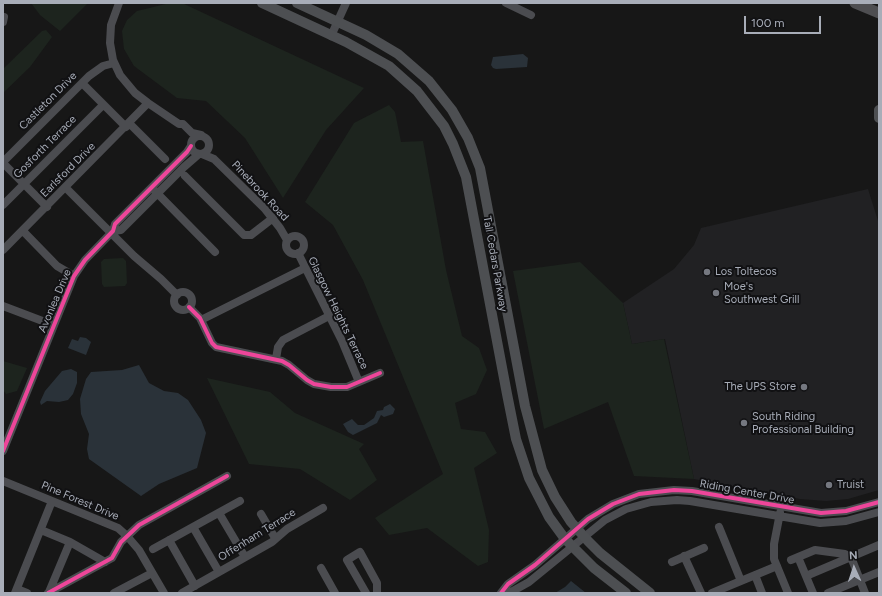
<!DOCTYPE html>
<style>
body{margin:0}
#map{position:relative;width:882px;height:596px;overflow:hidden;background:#171717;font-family:Figtree,sans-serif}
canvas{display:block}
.frame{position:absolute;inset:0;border:4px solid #a8adb8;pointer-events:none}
.north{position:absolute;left:834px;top:548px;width:40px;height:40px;-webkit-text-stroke:3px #111113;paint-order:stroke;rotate:357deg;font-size:11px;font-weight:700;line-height:16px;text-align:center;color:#a8adb8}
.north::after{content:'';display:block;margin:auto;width:14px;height:18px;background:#a8adb8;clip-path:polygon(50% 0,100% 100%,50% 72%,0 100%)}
.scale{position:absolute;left:744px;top:16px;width:77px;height:18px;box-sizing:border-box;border:2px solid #a8adb8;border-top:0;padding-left:5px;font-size:12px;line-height:14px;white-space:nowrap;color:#a8adb8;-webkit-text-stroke:3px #111113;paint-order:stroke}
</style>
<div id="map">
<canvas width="882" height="596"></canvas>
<div class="frame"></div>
<div class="north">N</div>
<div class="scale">100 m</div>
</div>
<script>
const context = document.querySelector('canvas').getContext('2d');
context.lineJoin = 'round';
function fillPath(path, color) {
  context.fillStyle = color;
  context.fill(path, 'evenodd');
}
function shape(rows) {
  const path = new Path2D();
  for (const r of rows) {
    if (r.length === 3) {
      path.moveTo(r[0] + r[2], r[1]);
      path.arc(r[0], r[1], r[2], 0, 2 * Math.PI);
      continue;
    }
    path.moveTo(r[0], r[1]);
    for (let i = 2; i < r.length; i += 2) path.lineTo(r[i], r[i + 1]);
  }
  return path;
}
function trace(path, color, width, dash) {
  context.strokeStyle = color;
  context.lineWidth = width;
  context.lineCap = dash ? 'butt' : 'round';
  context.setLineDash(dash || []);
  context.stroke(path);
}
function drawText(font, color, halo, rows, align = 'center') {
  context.font = font + ' Figtree,sans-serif';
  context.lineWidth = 4;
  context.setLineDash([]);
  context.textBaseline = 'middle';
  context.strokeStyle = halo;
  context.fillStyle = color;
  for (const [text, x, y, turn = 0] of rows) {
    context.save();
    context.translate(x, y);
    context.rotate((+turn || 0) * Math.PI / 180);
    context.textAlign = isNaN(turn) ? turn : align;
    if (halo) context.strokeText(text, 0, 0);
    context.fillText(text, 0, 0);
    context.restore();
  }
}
fillPath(shape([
 [868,189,879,224,879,490,848,499,826,501,800,499,694,479,665,339,632,344,623,303,674,269,694,245,701,228]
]), '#212123');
fillPath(shape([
 [31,3,88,3,60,31,40,15],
 [170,3,182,3,364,88,326,130,283,198,245,138,206,101,177,98,134,66,124,49,122,31,127,20,137,11],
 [46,30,52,37,30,67,3,93,3,69,42,31],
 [389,105,395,112,401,142,423,141,446,270,462,336,479,348,487,370,476,394,455,403,461,429,485,432,497,453,474,468,489,530,488,562,478,566,427,528,389,535,375,518,443,474,363,280,333,225,305,202,354,123],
 [123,258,126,261,127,283,125,286,104,287,102,284,101,262,104,259],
 [580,262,623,303,632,344,664,339,694,479,634,476,608,402,544,429,513,271],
 [3,361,27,368,17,391,6,394,3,390],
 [207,378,270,392,295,413,364,444,359,449,377,480,350,500,300,469,249,464]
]), '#1d241e');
fillPath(shape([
 [523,54,528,58,527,67,496,69,493,68,491,65,493,57],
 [80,337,86,338,91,342,86,355,68,348,72,339,78,341],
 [139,365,149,383,164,391,178,393,188,400,201,420,206,433,197,468,159,484,141,496,89,459,87,449,89,434,81,414,80,399,86,379,91,372,122,370],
 [71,369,77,372,77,383,73,394,68,400,59,402,47,401,41,405,40,402,45,391,62,371],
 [390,404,395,409,393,414,384,417,381,415,377,423,353,435,348,432,343,424,352,419,358,425,364,425,374,418,377,411,383,410,384,407],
 [571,581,586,593,555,593,565,587]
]), '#2a3239');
trace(shape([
 [119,3,111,25,110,43,113,60,120,75,135,93,148,103,179,124,183,124,192,133,201,135],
 [506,3,531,15],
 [3,22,4,17],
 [331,36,346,3],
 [82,83,126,127],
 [130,124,165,159],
 [200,145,9],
 [202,154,214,159,265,209,280,228,287,240],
 [3,162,89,76,103,66,114,63],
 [3,163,47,207],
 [185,176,244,235,251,235,273,218],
 [66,188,134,256,161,279,177,295],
 [154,190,215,252],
 [3,205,103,105],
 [23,231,57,266,74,276],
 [113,231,121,230,184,167,199,154],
 [295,245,9],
 [3,250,148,103],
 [298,253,342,341,359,382],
 [183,301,9],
 [3,306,53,325],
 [189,307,200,318,212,343,216,347,282,361,289,365,307,380,314,384,331,387,347,387,380,373],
 [201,320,305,268],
 [276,359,278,347,283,340,329,316],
 [3,451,74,276,85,260,113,231,115,224,187,152,191,146],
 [3,481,118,528,127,536,139,550,164,593],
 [219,513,245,557],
 [780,513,774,544,774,559,788,593],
 [261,514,275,538],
 [193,527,219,572],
 [719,527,741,581],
 [41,530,70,542,105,562],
 [169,540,195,586],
 [153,549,240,501],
 [684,556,701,593],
 [798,557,813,593],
 [791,560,815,550,845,554,851,557,865,593],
 [672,562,704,548],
 [321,568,335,593],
 [755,575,762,593],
 [806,576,879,545],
 [17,589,27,593],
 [49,592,70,542],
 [503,592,511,592,529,582,605,520,626,509,651,502,677,500,690,501,820,523,846,521,879,512],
 [15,593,52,501],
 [48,593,112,558,121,542,139,525,227,476],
 [114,593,152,573],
 [182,593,272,542,287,529,323,508],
 [366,593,347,560,360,552,377,583,377,593],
 [501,593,508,584,535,565,588,519,613,504,639,494,674,490,692,491,821,513,846,511,879,502],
 [712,593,777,566],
 [828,593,879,572]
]), '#4b4c50', 8);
trace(shape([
 [262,3,346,42,389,66,417,91,444,126,453,144,466,177,507,394,516,439,529,478,549,517,565,539,594,568,626,593],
 [297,3,366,35,398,54,429,81,452,110,468,138,480,168,525,406,542,470,555,497,571,522,588,541,600,553,650,593],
 [879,110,879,118]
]), '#4d4f52', 10);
trace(shape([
 [855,3,879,13]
]), '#4e4e51', 11);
trace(shape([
 [189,307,200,318,212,343,216,347,282,361,289,365,307,380,314,384,331,387,347,387,380,373],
 [3,451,74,276,85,260,113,231,115,224,187,152,191,146],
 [48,593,112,558,121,542,139,525,227,476],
 [501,593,508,584,535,565,588,519,613,504,639,494,674,490,692,491,821,513,846,511,879,502]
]), '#ed469a', 4);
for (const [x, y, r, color] of [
 [707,272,4,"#757880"],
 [716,293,4,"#757880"],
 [804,387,4,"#757880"],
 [744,423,4,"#757880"],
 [829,485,4,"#757880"]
]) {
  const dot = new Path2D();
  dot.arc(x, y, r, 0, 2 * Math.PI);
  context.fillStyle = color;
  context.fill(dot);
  trace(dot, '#111113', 1.5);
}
drawText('11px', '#a8adb8', '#111113', [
 ["Castleton Drive",48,101,-45],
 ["Gosforth Terrace",45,147,-45],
 ["Earlsford Drive",68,170,-45],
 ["Pinebrook Road",260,191,47],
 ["Tall Cedars Parkway",495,264,80],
 ["Avonlea Drive",55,301,-67],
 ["Glasgow Heights Terrace",338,313,64],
 ["Riding Center Drive",747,492,10],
 ["Pine Forest Drive",80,501,23],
 ["Offenham Terrace",257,535,-32]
]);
drawText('11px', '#a8adb8', '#111113', [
 ["Los Toltecos",715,272],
 ["Moe's",724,287],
 ["Southwest Grill",724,300],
 ["The UPS Store",796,387,"right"],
 ["South Riding",752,417],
 ["Professional Building",752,430],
 ["Truist",837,485]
], 'left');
</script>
